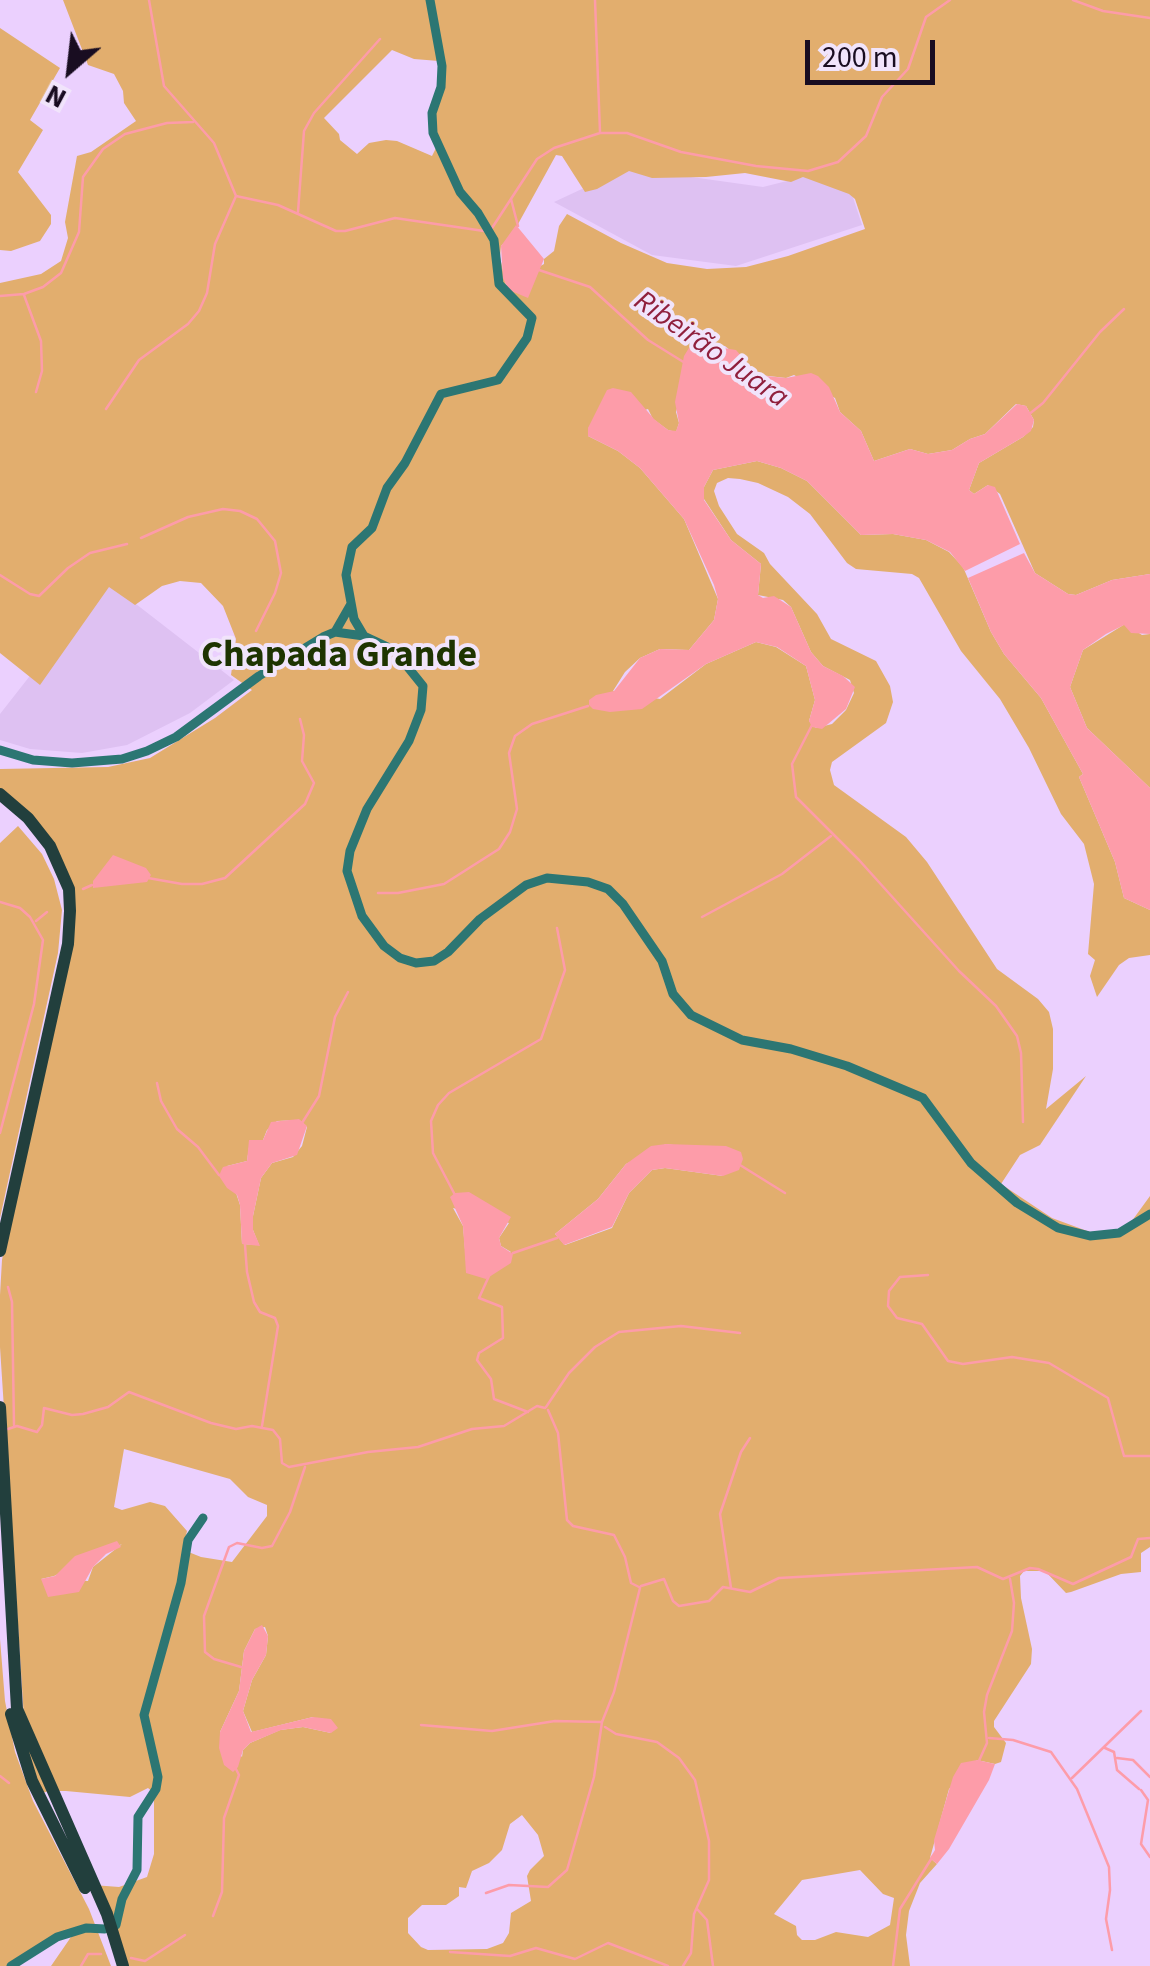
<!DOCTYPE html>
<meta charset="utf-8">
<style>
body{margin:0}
#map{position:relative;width:1150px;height:1966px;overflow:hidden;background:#ebd0fe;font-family:"Source Sans 3",sans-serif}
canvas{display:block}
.north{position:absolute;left:20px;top:20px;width:100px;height:100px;-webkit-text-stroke:8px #f1e4fb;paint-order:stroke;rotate:208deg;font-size:28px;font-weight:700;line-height:40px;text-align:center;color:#190d21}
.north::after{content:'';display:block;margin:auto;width:35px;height:45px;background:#190d21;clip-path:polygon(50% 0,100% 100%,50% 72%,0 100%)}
.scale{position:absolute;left:805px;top:40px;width:130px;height:45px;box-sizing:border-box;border:5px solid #190d21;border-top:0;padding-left:12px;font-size:30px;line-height:35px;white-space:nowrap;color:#190d21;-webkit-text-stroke:8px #f1e4fb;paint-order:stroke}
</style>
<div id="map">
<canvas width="1150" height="1966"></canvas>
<div class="north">N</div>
<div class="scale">200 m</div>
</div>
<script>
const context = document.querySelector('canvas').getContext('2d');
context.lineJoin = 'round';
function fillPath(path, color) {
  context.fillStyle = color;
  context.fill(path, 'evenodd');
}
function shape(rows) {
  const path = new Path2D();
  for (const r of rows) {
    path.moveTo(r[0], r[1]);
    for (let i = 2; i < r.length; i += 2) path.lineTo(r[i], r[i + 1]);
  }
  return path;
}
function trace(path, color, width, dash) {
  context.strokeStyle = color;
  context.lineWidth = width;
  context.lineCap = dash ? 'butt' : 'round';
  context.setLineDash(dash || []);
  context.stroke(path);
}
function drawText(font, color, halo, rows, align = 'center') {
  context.font = font + ' "Source Sans 3",sans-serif';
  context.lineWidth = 8;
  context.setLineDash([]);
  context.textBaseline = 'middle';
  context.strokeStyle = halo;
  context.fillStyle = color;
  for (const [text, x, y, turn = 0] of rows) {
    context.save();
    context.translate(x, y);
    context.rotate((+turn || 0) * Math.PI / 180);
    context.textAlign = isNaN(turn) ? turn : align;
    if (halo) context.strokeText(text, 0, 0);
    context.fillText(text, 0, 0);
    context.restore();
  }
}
fillPath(shape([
 [843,167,862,225,736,266,652,255,554,202,627,168,763,187],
 [105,580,234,680,190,713,127,745,82,753,30,749,0,740,0,714]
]), '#dec1f2');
fillPath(shape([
 [63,0,1150,0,1150,574,1112,580,1076,595,1068,594,1035,573,1000,494,988,485,974,494,969,490,979,463,1023,437,1033,427,1034,420,1026,406,1016,404,985,434,970,439,952,450,928,454,910,449,874,461,861,431,840,412,835,398,794,375,786,378,760,375,725,346,696,343,676,412,679,423,676,432,668,430,653,419,648,409,588,428,588,436,618,451,640,468,684,519,718,599,714,620,689,650,660,649,640,658,625,672,613,691,660,699,706,664,756,642,776,647,806,666,815,700,809,721,816,728,832,724,846,710,854,693,850,680,823,666,811,652,791,607,783,600,758,595,761,564,731,540,704,499,704,487,713,470,757,461,781,468,807,481,861,535,893,534,926,540,949,552,963,567,991,632,1004,654,1041,698,1083,774,1079,777,1115,862,1124,898,1150,910,1150,955,1129,958,1119,965,1097,997,1090,976,1095,960,1088,954,1094,884,1084,844,1061,814,1029,748,1000,699,961,651,919,578,912,574,856,569,847,563,810,514,788,497,758,483,740,479,728,478,717,483,714,491,719,506,737,534,764,553,770,564,817,614,831,639,876,661,890,686,893,702,886,723,832,762,830,770,834,785,906,837,927,862,997,969,1038,999,1049,1012,1053,1029,1053,1069,1046,1109,1086,1076,1040,1145,1020,1155,1001,1184,1052,1218,1098,1235,1126,1229,1150,1196,1150,1547,1141,1553,1141,1572,1121,1574,1071,1592,1066,1593,1045,1571,1024,1571,1020,1576,1021,1598,1032,1649,1031,1664,994,1721,994,1727,1006,1743,1001,1762,995,1764,977,1760,949,1789,930,1858,937,1864,920,1883,909,1911,906,1935,910,1966,127,1966,93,1885,119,1887,147,1877,154,1854,154,1793,148,1788,130,1797,66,1791,48,1791,40,1794,26,1749,0,1347,0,1295,2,1260,72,905,56,856,0,793,0,769,108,767,150,758,215,718,252,690,231,675,236,639,223,606,201,583,180,581,162,586,135,605,109,587,40,685,0,653,0,283,41,274,61,261,68,238,65,222,77,156,91,152,136,121,124,103,123,91,114,74,88,65],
 [392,50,414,59,439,61,444,84,429,127,436,148,432,156,397,141,386,140,369,143,357,154,340,140,339,134,324,118],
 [556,155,562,156,585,192,597,189,629,171,652,178,706,177,745,173,791,182,803,177,849,194,855,199,865,229,788,256,746,267,707,269,667,263,621,243,567,214,559,226,554,251,544,259,544,264,506,285,500,257,501,246,512,235],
 [299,1120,307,1127,302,1146,293,1157,272,1163,261,1178,253,1216,253,1230,259,1245,242,1244,240,1205,227,1166,247,1161,249,1147,263,1140,267,1130,277,1121],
 [666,1144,673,1145,723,1176,665,1168,652,1170,629,1193,612,1228,565,1245,555,1234,598,1199,626,1164],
 [453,1208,509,1223,499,1238,501,1246,511,1252,467,1273,463,1226],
 [124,1449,230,1479,248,1497,267,1505,267,1516,232,1562,201,1557,186,1551,183,1548,187,1531,165,1506,150,1502,122,1510,114,1507],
 [122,1544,93,1567,88,1581,41,1579,54,1576],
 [265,1627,268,1636,266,1655,252,1680,243,1711,252,1732,313,1717,331,1733,303,1727,280,1730,250,1743,243,1750,242,1757,220,1732,239,1691,244,1651,255,1629],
 [522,1815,538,1835,544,1856,530,1870,527,1876,531,1901,511,1913,509,1933,503,1943,487,1949,428,1950,421,1947,408,1933,408,1918,422,1905,446,1905,459,1896,459,1887,466,1888,472,1871,489,1863,502,1850,510,1824],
 [860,1870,883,1894,894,1898,890,1925,868,1937,836,1932,815,1940,802,1940,797,1935,796,1926,774,1914,802,1880],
 [0,28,60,68,30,120,43,130,18,172,51,215,51,224,40,241,11,251,0,250],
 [1125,624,1142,635,1150,634,1150,788,1087,728,1070,687,1083,650],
 [18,826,42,854,54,879,62,910,58,953,0,1218,0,843],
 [0,1639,5,1701,15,1752,33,1801,89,1909,111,1966,51,1966,71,1937,59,1938,15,1966,0,1966]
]), '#e2ae6e');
fillPath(shape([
 [516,225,544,259,528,298,509,290,503,278,501,246],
 [692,343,736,350,753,369,765,376,786,378,811,373,818,376,829,387,840,412,861,431,874,461,910,449,928,454,952,450,970,439,985,434,1017,404,1026,406,1034,420,1031,431,1023,437,979,463,969,490,974,494,988,485,995,487,1020,544,965,571,950,552,926,540,893,534,861,535,807,481,781,468,757,461,713,470,704,487,704,500,731,540,761,564,758,595,763,598,774,596,791,607,811,652,823,666,843,676,855,687,846,709,822,729,812,727,809,721,815,700,806,666,777,647,756,642,706,664,642,709,610,712,593,709,589,705,589,700,596,695,614,691,640,658,660,649,689,650,714,620,718,599,714,585,684,519,640,468,618,451,588,436,588,428,607,390,613,388,631,392,654,419,668,430,676,431,679,423,675,402,684,356],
 [1024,553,1035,573,1068,594,1076,595,1112,580,1150,574,1150,634,1131,633,1124,625,1106,634,1083,650,1070,687,1087,728,1150,788,1150,910,1124,898,1115,862,1079,777,1083,774,1041,698,1004,654,991,632,968,578],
 [113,855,146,868,151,875,147,882,93,888,93,881],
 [299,1119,307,1126,297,1155,272,1163,261,1178,253,1216,253,1230,260,1246,242,1244,240,1205,237,1195,227,1188,219,1176,221,1171,223,1167,247,1161,249,1140,263,1140,271,1122],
 [666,1144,726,1146,741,1152,743,1159,739,1170,723,1176,665,1168,652,1170,629,1193,612,1227,564,1245,555,1234,598,1199,626,1164,651,1146],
 [469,1192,511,1217,499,1238,501,1246,513,1254,511,1263,486,1279,466,1273,463,1226,450,1197,455,1193],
 [117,1541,121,1547,106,1554,93,1567,79,1592,48,1597,41,1579,55,1576,75,1556],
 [262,1625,268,1636,266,1655,252,1680,243,1711,251,1732,313,1717,331,1719,338,1728,331,1733,303,1727,281,1730,250,1743,243,1750,238,1767,233,1772,224,1765,219,1748,220,1732,239,1691,244,1651,255,1629],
 [977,1760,995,1764,989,1780,949,1849,937,1864,930,1858,935,1850,934,1840,953,1777,961,1763]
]), '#fd9ca9');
trace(shape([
 [595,0,600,132],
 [1073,0,1103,11,1150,18],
 [236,196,278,205,336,231,345,231,395,218,484,231],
 [511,199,518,226],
 [298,212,304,131,314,113,380,39],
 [492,228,537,159,554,148,600,133,627,133,681,152,756,166,808,171,838,162,866,136,882,97,908,69,926,17,950,0],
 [539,270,590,287,648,340,685,363],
 [24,295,41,341,42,371,36,392],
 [0,296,24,294,43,287,61,273,79,232,83,177,103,149,125,134,167,123,193,122],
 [106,409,139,360,188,324,199,311,207,293,215,244,236,196,214,143,164,86,149,0],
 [1028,415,1043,403,1100,332,1124,309],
 [141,538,188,517,223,509,240,511,257,519,275,541,281,573,275,593,256,631],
 [0,575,30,594,39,596,68,568,90,553,127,544],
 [812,725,792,764,796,797,859,860,959,971,996,1006,1017,1036,1021,1053,1023,1122],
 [148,878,182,884,202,884,225,878,305,804,314,783,302,761,304,735,300,719],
 [83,889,92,885],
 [378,893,398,893,444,884,499,849,510,832,517,809,509,753,515,736,532,724,588,706],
 [0,902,20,908,30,917,43,940,34,1004,0,1133],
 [702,917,782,874,831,836],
 [36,921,47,912],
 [157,1083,161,1101,177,1129,198,1147,219,1175],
 [302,1123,319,1096,335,1017,348,992],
 [740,1165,785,1193],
 [455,1195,433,1153,431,1121,438,1105,449,1093,541,1039,565,970,557,928],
 [245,1245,247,1272,254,1302,260,1312,275,1318,278,1326,262,1426],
 [513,1253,557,1238],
 [928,1275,900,1277,889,1291,888,1306,897,1318,922,1324,948,1361,963,1364,1012,1357,1049,1363,1108,1398,1124,1456,1150,1456],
 [489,1276,479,1298,502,1307,503,1338,479,1353,477,1360,491,1379,494,1399,528,1412],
 [8,1287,12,1302,14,1425],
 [546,1407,569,1373,595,1347,619,1332,681,1326,740,1333],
 [548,1410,558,1433,567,1520,573,1526,614,1535,625,1557,631,1583,639,1587],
 [8,1429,17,1426,37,1432,42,1425,44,1408,72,1415,83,1414,108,1407,129,1392,211,1423,236,1429,252,1426,273,1430,280,1439,282,1463,289,1467,368,1452,418,1447,472,1429,504,1426,537,1406,545,1408],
 [641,1586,664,1579,673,1601,679,1606,709,1601,723,1587,750,1592,779,1578,977,1567,1003,1579,1030,1568,1038,1569,1073,1584,1131,1557,1138,1539,1150,1538],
 [731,1588,720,1514,741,1452,750,1438],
 [241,1667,214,1659,205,1652,204,1616,229,1547,237,1543,262,1548,272,1546,290,1512,305,1467],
 [421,1725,492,1731,555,1721,601,1722],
 [605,1727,616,1734,657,1742,679,1758,695,1780,709,1841,709,1880,694,1914,691,1953,683,1966],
 [989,1738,1013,1740,1051,1752,1077,1789,1109,1867,1110,1890,1106,1919,1112,1950],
 [1105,1748,1114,1752,1117,1770,1139,1789],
 [1117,1758,1133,1760,1150,1777],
 [978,1763,987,1743,984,1712,987,1695,1012,1631,1014,1603,1010,1579],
 [0,1776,9,1783],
 [1072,1778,1141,1711],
 [1141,1790,1148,1800,1141,1844,1150,1857],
 [486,1893,509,1885,548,1887,567,1870,594,1777,602,1722,614,1692,640,1588],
 [697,1909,707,1920,713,1966],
 [213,1916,222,1892,224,1818,239,1775,235,1767],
 [450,1952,510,1956,536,1948,575,1959,608,1943,668,1966],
 [131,1958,145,1961,185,1935],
 [81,1966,88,1954,101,1954],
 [893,1966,900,1909,933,1856]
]), '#fd9ca9', 2.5);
trace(shape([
 [335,632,351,604],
 [364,636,354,619,346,575,352,547,372,528,387,488,405,463,441,394,498,380,527,338,532,318,499,284,494,240,478,213,460,192,433,133,432,113,441,87,442,66,430,0],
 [0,750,33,760,72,763,122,759,147,751,176,737,259,676,323,637,335,632,364,636,394,650,423,686,421,710,409,741,367,809,350,851,347,871,362,916,384,946,400,958,416,963,434,961,448,952,480,919,526,885,547,878,588,882,608,889,623,904,662,961,673,994,691,1015,742,1040,791,1049,847,1066,923,1098,971,1163,1017,1203,1058,1228,1090,1236,1119,1233,1150,1214],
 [111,1927,116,1925,122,1899,137,1870,138,1817,156,1789,158,1777,144,1715,181,1583,188,1540,203,1518],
 [11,1966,57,1937,86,1928,105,1929]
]), '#2c7673', 9);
trace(shape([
 [0,794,28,818,50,846,69,889,70,911,68,944,0,1251],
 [0,1407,17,1709,107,1914,123,1966],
 [11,1714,32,1781,85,1888]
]), '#223f3d', 12);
drawText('italic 30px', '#90203d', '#f1e4fb', [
 ["Ribeirão Juara",710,351,35]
]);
drawText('bold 38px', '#1e3401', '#f1e4fb', [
 ["Chapada Grande",339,658]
]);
</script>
